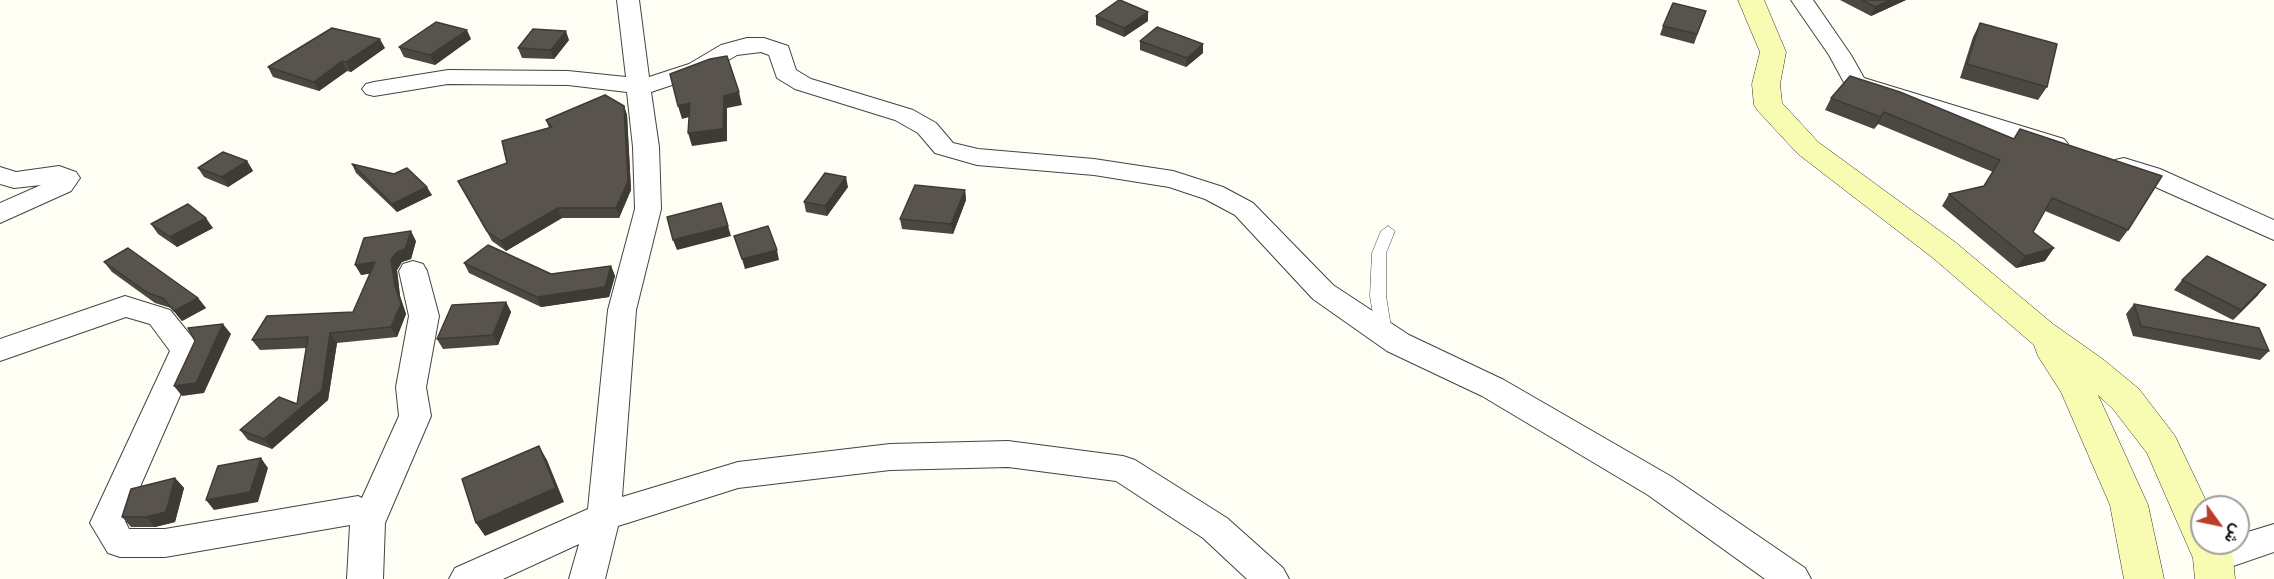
<!DOCTYPE html>
<meta charset="utf-8">
<style>
body{margin:0}
#map{position:relative;width:2274px;height:579px;overflow:hidden;background:#fffef4;font-family:Bitter,Vazirmatn,serif}
canvas{display:block}
.north{position:absolute;left:2190px;top:495px;width:60px;height:60px;box-sizing:border-box;background:#fff;border:2px solid #9f9f9f;border-radius:50%;rotate:123deg;font-size:16px;font-weight:700;line-height:24px;text-align:center;color:#101010}
.north::after{content:'';display:block;margin:auto;width:21px;height:27px;background:#bd3c2c;clip-path:polygon(50% 0,100% 100%,50% 72%,0 100%)}
</style>
<div id="map">
<canvas width="2274" height="579"></canvas>
<div class="north">ش</div>
</div>
<script>
const context = document.querySelector('canvas').getContext('2d');
context.lineJoin = 'round';
function shape(rows) {
  const path = new Path2D();
  for (const r of rows) {
    path.moveTo(r[0], r[1]);
    for (let i = 2; i < r.length; i += 2) path.lineTo(r[i], r[i + 1]);
  }
  return path;
}
function trace(path, color, width, dash) {
  context.strokeStyle = color;
  context.lineWidth = width;
  context.lineCap = dash ? 'butt' : 'round';
  context.setLineDash(dash || []);
  context.stroke(path);
}
function fillPath(path, color) {
  context.fillStyle = color;
  context.fill(path, 'evenodd');
}
const lane = shape([
 [1388,226,1395,231,1386,253,1386,296,1392,333,1389,337,1384,339,1379,337,1376,333,1370,296,1372,253,1381,231,1388,226]
]);
const street = shape([
 [617,0,639,0,649,77,689,64,721,45,747,38,764,38,788,46,796,70,811,79,913,110,936,123,953,143,978,149,1094,159,1173,171,1223,187,1253,203,1333,285,1409,335,1504,380,1672,477,1805,568,1811,579,1765,579,1648,495,1482,396,1387,351,1313,299,1235,215,1205,199,1169,187,1094,175,977,165,935,153,918,133,895,120,795,89,777,78,769,55,761,52,737,55,705,74,651,92,659,147,661,209,636,310,622,497,738,462,890,444,1008,441,1123,456,1135,460,1227,518,1283,568,1289,579,1247,579,1203,538,1116,481,1008,467,890,470,738,488,618,526,605,579,569,579,579,544,503,579,449,579,455,568,588,509,608,310,635,209,633,147,627,92,568,85,448,84,374,96,366,94,362,89,366,84,374,82,448,70,568,71,626,77,617,0],
 [1791,0,1813,0,1851,55,1864,78,2064,139,2068,144,2064,149,2055,152,2046,149,1847,88,1829,55,1791,0],
 [2124,158,2160,169,2274,220,2274,240,2142,181,2115,172,2111,166,2115,160,2124,158],
 [59,166,76,172,80,178,71,191,0,223,0,203,41,185,14,188,0,184,0,167,16,172,59,166],
 [413,261,423,264,427,271,439,316,426,387,431,416,385,523,383,579,347,579,350,525,165,557,120,557,108,553,90,523,170,351,150,324,126,317,0,361,0,339,125,296,170,310,196,342,200,350,125,521,129,529,165,529,358,496,362,498,399,416,396,387,409,316,399,271,403,264,413,261],
 [2274,524,2274,552,2213,573,2201,568,2196,558,2201,548,2214,543,2238,543,2238,535,2274,524]
]);
const secondary = shape([
 [1738,0,1764,0,1786,52,1780,84,1782,103,1818,142,1955,242,2053,324,2104,360,2139,389,2175,436,2209,507,2202,507,2202,543,2226,543,2233,558,2235,579,2195,579,2193,558,2147,453,2113,409,2098,395,2148,505,2164,579,2124,579,2110,505,2061,392,2038,356,2034,345,1933,258,1798,154,1758,111,1754,105,1752,84,1760,52,1738,0]
]);
trace(lane, '#434343', 1);
trace(street, '#434343', 2);
trace(secondary, '#323232', 1);
fillPath(lane, '#fff');
fillPath(street, '#fff');
fillPath(secondary, '#f8fcb2');
fillPath(shape([
 [1840,0,1906,0,1871,16],
 [1706,11,1694,44,1660,35,1663,26],
 [1148,12,1148,21,1124,37,1096,25,1096,16],
 [1980,23,2047,87,2038,100,1960,78,1973,37],
 [471,39,435,65,404,57,399,47],
 [569,40,554,59,522,58,518,48],
 [1140,41,1203,44,1203,53,1186,67,1140,50],
 [385,48,351,72,347,71,319,91,273,77,268,67],
 [1850,76,2128,230,2119,242,2045,211,2033,232,2045,261,2016,268,1942,206,1949,194,1984,186,1993,172,1878,124,1874,129,1825,110,1831,98],
 [624,106,627,115,631,190,619,218,562,218,506,251,492,241,458,181,507,163,549,128,546,120],
 [247,161,253,171,228,187,204,177,198,168],
 [352,164,394,174,432,195,397,212,356,173],
 [848,187,827,216,806,212,804,202],
 [965,190,966,200,953,234,902,229,900,219],
 [151,224,213,228,177,247,158,234],
 [416,241,411,259,402,262,397,270,400,296,406,314,397,337,337,343,328,400,272,449,248,440,240,430,297,404,307,348,260,350,252,340,353,312,370,273,361,275],
 [104,262,198,298,206,308,182,321,171,308,155,303,112,272],
 [464,263,551,274,611,266,615,276,609,297,541,307,469,273],
 [2182,280,2258,295,2233,320,2174,290],
 [506,302,511,312,498,345,443,349,437,339],
 [2134,304,2269,351,2260,360,2133,336,2126,314],
 [175,478,184,488,175,522,155,527,131,527,122,517]
]), '#4d4742');
fillPath(shape([
 [1890,0,1906,0,1871,16,1875,7],
 [1148,12,1148,21,1124,37,1124,28],
 [467,30,471,39,435,65,430,55],
 [566,31,569,40,554,59,551,50],
 [380,39,385,48,351,72,346,62],
 [1203,44,1203,53,1186,67,1187,58],
 [342,61,347,71,319,91,314,82],
 [739,92,742,105,727,108,727,141,692,146,688,133,724,96],
 [690,103,693,116,682,119,678,106],
 [624,106,627,115,631,190,619,218,616,208],
 [1884,112,1878,124,1874,129,1880,117],
 [247,161,253,171,228,187,222,177],
 [846,177,848,187,827,216,825,206],
 [427,187,432,195,397,212,392,204],
 [965,190,966,200,953,234,951,224],
 [558,208,562,218,506,251,501,241],
 [206,218,213,228,177,247,170,237],
 [728,226,731,236,677,250,673,240],
 [411,231,416,241,411,259,402,262,397,270,400,296,406,314,397,337,391,327,391,260],
 [2054,248,2045,261,2016,268,2025,256],
 [777,250,779,260,745,269,742,259],
 [375,262,381,272,361,275,355,265],
 [611,266,615,276,609,297,541,307,537,297],
 [2266,285,2258,295,2233,320,2241,310],
 [198,298,206,308,182,321,174,311],
 [506,302,511,312,498,345,493,335],
 [223,324,231,334,204,393,182,396,174,386],
 [330,333,337,343,328,400,272,449,264,439,322,390],
 [539,446,547,460,564,502,485,536,476,523],
 [261,458,268,468,258,502,214,510,206,500],
 [175,478,184,488,175,522,155,527,146,517]
]), '#3e3a36');
const building = shape([
 [1119,0,1120,0,1148,12,1124,28,1096,16,1119,0],
 [1862,0,1890,0,1875,7,1862,0],
 [1673,3,1706,11,1697,34,1663,26,1673,3],
 [436,22,467,30,430,55,399,47,436,22],
 [1980,23,2057,44,2047,87,1967,64,1980,23],
 [1157,27,1203,44,1187,58,1140,41,1157,27],
 [332,28,380,39,346,62,342,61,314,82,268,67,332,28],
 [533,29,566,31,551,50,518,48,533,29],
 [727,56,739,92,724,96,723,129,688,133,690,103,678,106,670,74,710,59,727,56],
 [1850,76,1900,92,2014,139,2020,129,2162,176,2128,230,2052,198,2033,232,2054,248,2025,256,1949,194,1984,186,2000,160,1884,112,1880,117,1831,98,1850,76],
 [605,95,624,106,628,181,616,208,558,208,501,241,487,231,458,181,507,163,502,141,552,127,546,120,605,95],
 [223,152,247,161,222,177,198,168,223,152],
 [352,164,394,174,407,168,427,187,392,204,352,164],
 [825,173,846,177,825,206,804,202,825,173],
 [915,185,965,190,951,224,900,219,915,185],
 [721,203,728,226,673,240,667,217,721,203],
 [188,204,206,218,170,237,151,224,188,204],
 [768,226,777,250,742,259,734,236,768,226],
 [411,231,405,249,397,252,391,260,395,286,401,304,391,327,330,333,322,390,264,439,240,430,279,397,297,404,308,337,252,340,267,316,353,312,375,262,355,265,364,238,411,231],
 [488,245,551,274,611,266,605,287,537,297,464,263,488,245],
 [128,248,198,298,174,311,163,298,148,293,104,262,128,248],
 [2207,256,2266,285,2241,310,2182,280,2207,256],
 [506,302,493,335,437,339,452,305,506,302],
 [2134,304,2259,328,2269,351,2141,326,2134,304],
 [223,324,196,383,174,386,195,341,188,328,223,324],
 [539,446,556,488,476,523,462,479,539,446],
 [261,458,250,492,206,500,218,466,261,458],
 [175,478,166,512,146,517,122,517,131,489,175,478]
]);
fillPath(building, '#59534d');
trace(building, '#3e3a36', 1.5);
</script>
